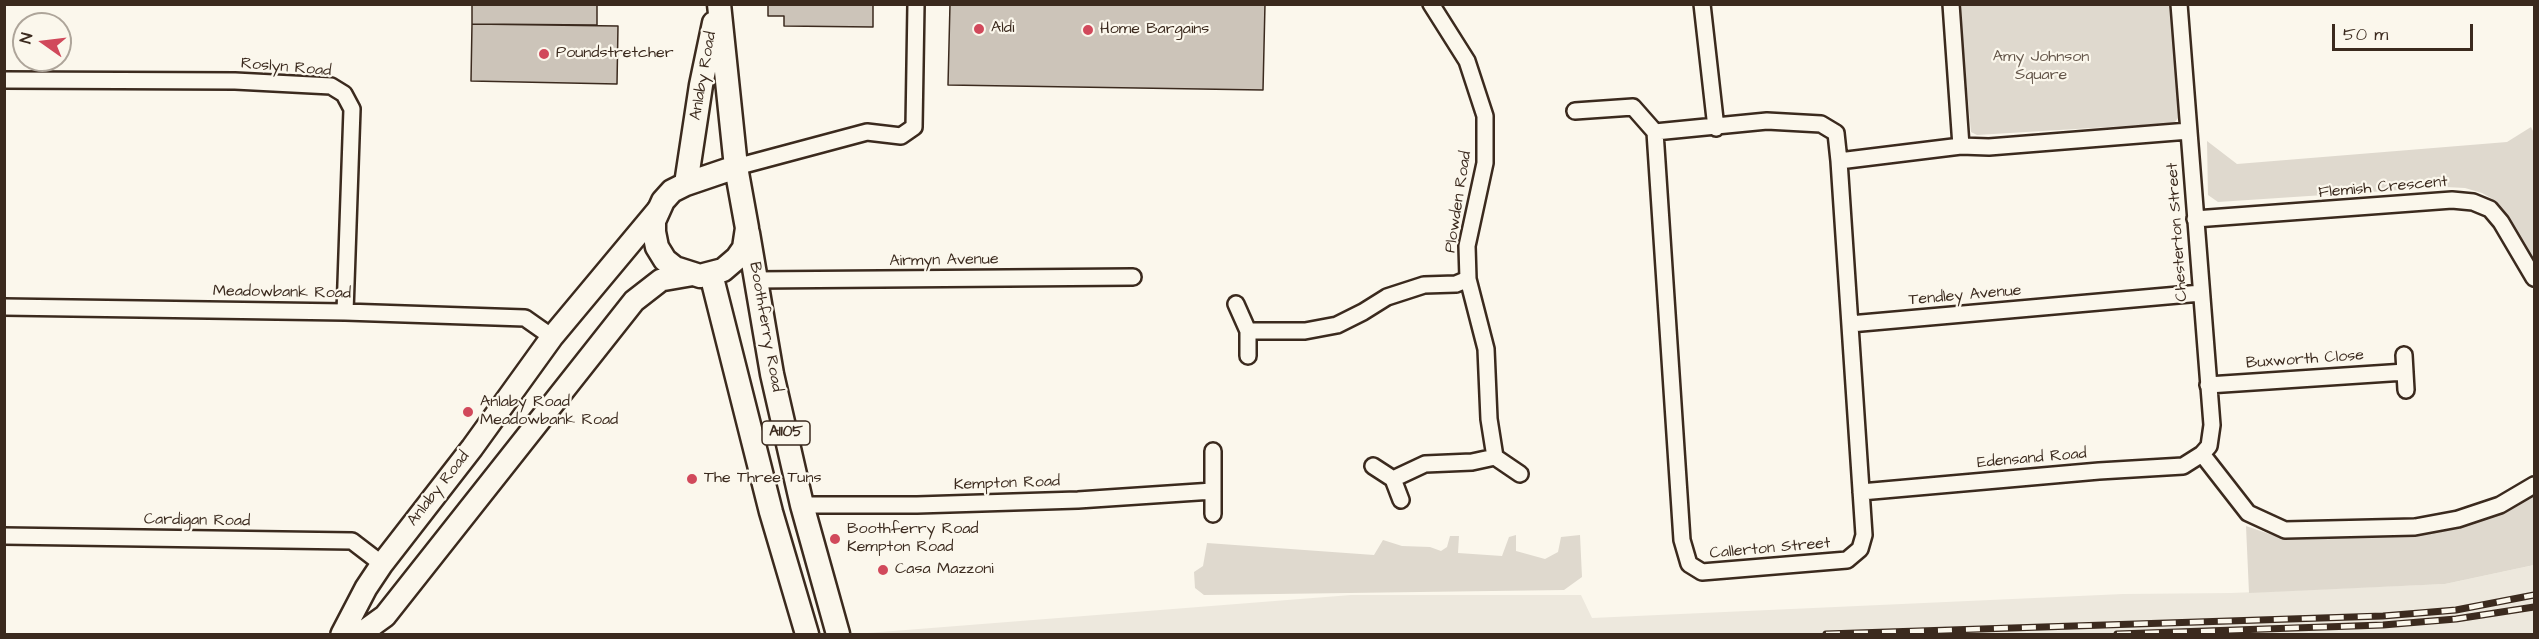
<!DOCTYPE html>
<style>
body{margin:0}
#map{position:relative;width:2539px;height:639px;overflow:hidden;background:#fbf7ec;font-family:"Architects Daughter",sans-serif}
canvas{display:block}
.frame{position:absolute;inset:0;border:6px solid #3b2a1e;pointer-events:none}
.north{position:absolute;left:12px;top:12px;width:60px;height:60px;box-sizing:border-box;background:#fbf7ec;border:2px solid #aea59a;border-radius:50%;rotate:284deg;font-size:16px;font-weight:700;line-height:24px;text-align:center;color:#3b2a1e}
.north::after{content:'';display:block;margin:auto;width:21px;height:27px;background:#d1495b;clip-path:polygon(50% 0,100% 100%,50% 72%,0 100%)}
.scale{position:absolute;left:2332px;top:24px;width:141px;height:27px;box-sizing:border-box;border:3px solid #3b2a1e;border-top:0;padding-left:8px;font-size:18px;line-height:21px;white-space:nowrap;color:#3b2a1e;-webkit-text-stroke:4px #fbf7ec;paint-order:stroke}
</style>
<div id="map">
<canvas width="2539" height="639"></canvas>
<div class="frame"></div>
<div class="north">N</div>
<div class="scale">50 m</div>
</div>
<script>
const context = document.querySelector('canvas').getContext('2d');
context.lineJoin = 'round';
function fillPath(path, color) {
  context.fillStyle = color;
  context.fill(path, 'evenodd');
}
function shape(rows) {
  const path = new Path2D();
  for (const r of rows) {
    path.moveTo(r[0], r[1]);
    for (let i = 2; i < r.length; i += 2) path.lineTo(r[i], r[i + 1]);
  }
  return path;
}
function trace(path, color, width, dash) {
  context.strokeStyle = color;
  context.lineWidth = width;
  context.lineCap = dash ? 'butt' : 'round';
  context.setLineDash(dash || []);
  context.stroke(path);
}
function drawText(font, color, halo, rows, align = 'center') {
  context.font = font + ' "Architects Daughter",sans-serif';
  context.lineWidth = 4.5;
  context.setLineDash([]);
  context.textBaseline = 'middle';
  context.strokeStyle = halo;
  context.fillStyle = color;
  for (const [text, x, y, turn = 0] of rows) {
    context.save();
    context.translate(x, y);
    context.rotate((+turn || 0) * Math.PI / 180);
    context.textAlign = isNaN(turn) ? turn : align;
    if (halo) context.strokeText(text, 0, 0);
    context.fillText(text, 0, 0);
    context.restore();
  }
}
fillPath(shape([
 [2534,565,2534,634,855,634,1351,595,1581,595,1592,618,2123,594,2231,593,2445,584]
]), '#ede8dd');
fillPath(shape([
 [1959,5,2170,5,2183,112,2174,123,1977,135,1971,132],
 [2531,127,2534,133,2534,267,2496,201,2482,193,2465,188,2445,187,2218,202,2208,195,2207,141,2237,164,2507,142],
 [2534,494,2534,565,2445,584,2249,593,2246,526,2284,539,2417,536,2505,511],
 [1516,535,1516,551,1545,559,1558,552,1561,537,1580,535,1582,577,1564,590,1204,595,1195,588,1194,572,1203,566,1207,543,1374,555,1383,540,1402,546,1430,547,1441,551,1447,547,1450,536,1459,536,1458,553,1502,556,1509,537]
]), '#dfd9ce');
const building = shape([
 [472,4,597,4,597,25,472,24,472,4],
 [768,4,873,4,873,27,784,26,784,16,768,16,768,4],
 [950,4,1265,4,1263,90,948,85,950,4],
 [472,24,618,26,617,84,471,81,472,24]
]);
fillPath(building, '#ccc4b9');
trace(building, '#3b2a1e', 1.5);
const street = shape([
 [1431,4,1467,61,1485,116,1485,163,1467,246,1468,279,1486,349,1489,419,1495,457,1520,474],
 [1702,4,1716,128],
 [1951,4,1961,146,1989,147,2189,131],
 [4,80,235,81,331,86,344,94,352,109,345,312],
 [1575,111,1633,107,1655,132,1682,540,1689,564,1702,572,1847,560,1860,549,1864,535,1839,161],
 [1655,132,1767,121,1821,124,1836,133,1839,161,1961,146],
 [736,167,867,132,901,136,914,127,916,4],
 [2195,219,2452,200,2473,202,2490,209,2501,222,2534,278],
 [755,280,1133,277],
 [1236,304,1248,331,1248,356],
 [4,307,345,312,525,318,552,337],
 [1850,324,2201,293],
 [1248,331,1305,331,1337,325,1363,312,1387,297,1424,285,1456,284,1468,279],
 [2404,355,2406,390],
 [2208,385,2405,372],
 [1213,451,1213,514],
 [2202,454,2248,513,2285,530,2415,527,2458,519,2500,505,2534,485],
 [1373,466,1393,479,1401,500],
 [1393,479,1425,464,1472,462,1495,457],
 [1861,492,2099,471,2183,466,2202,454,2209,446,2212,425,2179,4],
 [802,505,917,505,1078,500,1213,491],
 [4,536,352,541,382,564]
]);
const secondary = shape([
 [342,634,366,588,382,564,472,448,552,337,658,210],
 [360,634,385,616,634,301,661,280,690,275]
]);
const primary = shape([
 [719,4,736,167,747,228,744,248,737,258,723,270,700,276,675,268,665,260,657,247,654,232,654,221,663,201,672,191,686,184,736,167],
 [686,184,701,85,714,23],
 [748,233,772,374,802,505,838,634],
 [711,274,771,512,807,634]
]);
trace(street, '#3b2a1e', 20);
trace(secondary, '#3b2a1e', 26);
trace(primary, '#3b2a1e', 27);
trace(street, '#fbf7ec', 15);
trace(secondary, '#fbf7ec', 21);
trace(primary, '#fbf7ec', 22);
const rail = shape([
 [1826,634,2383,616,2456,610,2534,595],
 [2117,634,2383,625,2456,619,2534,607]
]);
trace(rail, '#3b2a1e', 7);
trace(rail, '#fbf7ec', 4.5, [14]);
for (const [x, y, r, color] of [
 [979,29,6,"#d1495b"],
 [1088,30,6,"#d1495b"],
 [544,54,6,"#d1495b"],
 [468,412,6,"#d1495b"],
 [692,479,6,"#d1495b"],
 [835,539,6,"#d1495b"],
 [883,570,6,"#d1495b"]
]) {
  const dot = new Path2D();
  dot.arc(x, y, r, 0, 2 * Math.PI);
  context.fillStyle = color;
  context.fill(dot);
  trace(dot, '#fbf7ec', 2);
}
for (const [x, y, w] of [
 [786,433,48]
]) {
  const box = new Path2D();
  box.roundRect(x - w / 2, y - 12, w, 24, 4.5);
  context.fillStyle = '#fbf7ec';
  context.fill(box);
  trace(box, '#3b2a1e', 1.5);
}
drawText('bold 15px', '#3b2a1e', null, [
 ["A1105",786,433]
]);
drawText('16px', '#3b2a1e', '#fbf7ec', [
 ["Aldi",991,29],
 ["Home Bargains",1100,30],
 ["Poundstretcher",556,54],
 ["Anlaby Road",480,403],
 ["Meadowbank Road",480,421],
 ["The Three Tuns",704,479],
 ["Boothferry Road",847,530],
 ["Kempton Road",847,548],
 ["Casa Mazzoni",895,570]
], 'left');
drawText('16px', '#64564a', '#fbf7ec', [
 ["Amy Johnson",2041,58],
 ["Square",2041,76]
]);
drawText('16px', '#3b2a1e', '#fbf7ec', [
 ["Roslyn Road",286,68,5],
 ["Anlaby Road",704,76,-80],
 ["Flemish Crescent",2383,188,-5],
 ["Plowden Road",1459,202,-81],
 ["Chesterton Street",2178,232,-94],
 ["Airmyn Avenue",944,261,-1],
 ["Meadowbank Road",282,293,1],
 ["Tendley Avenue",1965,296,-5],
 ["Boothferry Road",765,327,80],
 ["Buxworth Close",2305,360,-4],
 ["Edensand Road",2032,459,-5],
 ["Kempton Road",1007,484,-2],
 ["Anlaby Road",439,489,-52],
 ["Cardigan Road",197,521,1],
 ["Callerton Street",1770,549,-5]
]);
</script>
